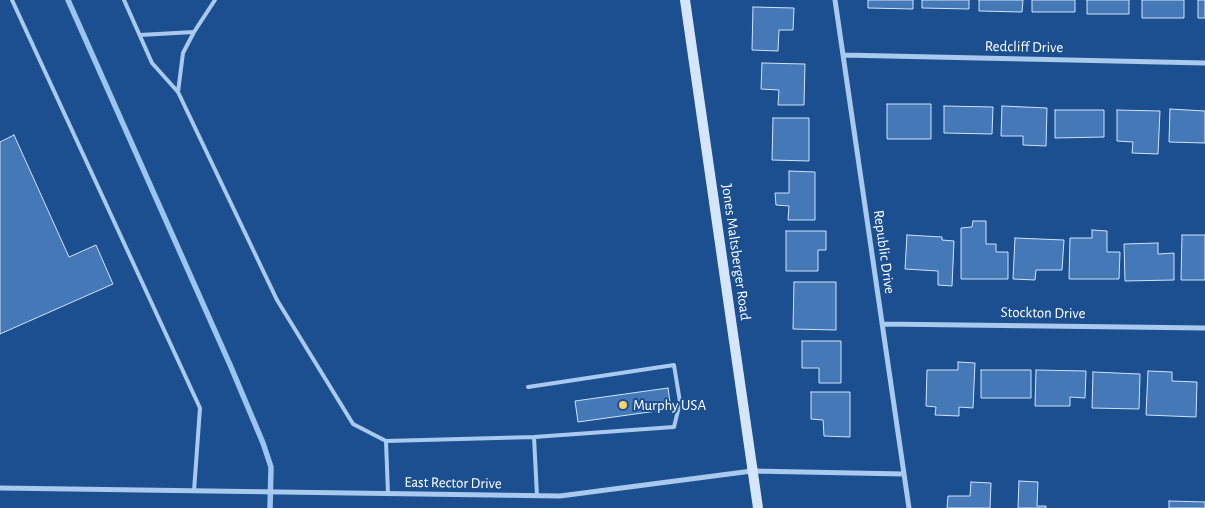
<!DOCTYPE html>
<style>
body{margin:0}
canvas{display:block;background:#1b4f8f}
</style>
<canvas width="1205" height="508"></canvas>
<script>
const context = document.querySelector('canvas').getContext('2d');
context.lineJoin = 'round';
function shape(rows) {
  const path = new Path2D();
  for (const r of rows) {
    path.moveTo(r[0], r[1]);
    for (let i = 2; i < r.length; i += 2) path.lineTo(r[i], r[i + 1]);
  }
  return path;
}
function trace(path, color, width, dash) {
  context.strokeStyle = color;
  context.lineWidth = width;
  context.lineCap = dash ? 'butt' : 'round';
  context.setLineDash(dash || []);
  context.stroke(path);
}
function fillPath(path, color) {
  context.fillStyle = color;
  context.fill(path, 'evenodd');
}
function drawText(font, color, halo, rows, align = 'center') {
  context.font = font + ' "Alegreya Sans",sans-serif';
  context.lineWidth = 4;
  context.setLineDash([]);
  context.textBaseline = 'middle';
  context.strokeStyle = halo;
  context.fillStyle = color;
  for (const [text, x, y, turn = 0] of rows) {
    context.save();
    context.translate(x, y);
    context.rotate((+turn || 0) * Math.PI / 180);
    context.textAlign = isNaN(turn) ? turn : align;
    if (halo) context.strokeText(text, 0, 0);
    context.fillText(text, 0, 0);
    context.restore();
  }
}
trace(shape([
 [68,0,231,367,263,443,271,467,270,508]
]), '#9cc4f0', 5.5);
const building = shape([
 [868,0,913,0,913,9,868,8,868,0],
 [922,0,969,0,969,9,922,8,922,0],
 [979,0,1023,0,1022,12,979,11,979,0],
 [1032,0,1075,0,1075,12,1032,12,1032,0],
 [1087,0,1129,0,1129,14,1087,14,1087,0],
 [1142,0,1184,0,1184,18,1142,18,1142,0],
 [1198,0,1205,0,1205,18,1198,18,1198,0],
 [753,7,794,8,793,30,779,30,778,51,752,50,753,7],
 [762,63,805,64,804,105,778,105,779,90,761,89,762,63],
 [887,104,931,104,931,139,887,139,887,104],
 [944,106,993,107,992,134,944,133,944,106],
 [1002,106,1047,108,1046,146,1023,145,1023,136,1001,136,1002,106],
 [1170,109,1205,111,1205,143,1169,142,1170,109],
 [1055,110,1104,110,1104,137,1055,138,1055,110],
 [1117,110,1160,111,1158,154,1132,153,1133,142,1117,141,1117,110],
 [773,118,809,118,809,161,772,160,773,118],
 [14,135,69,257,96,245,113,284,0,334,0,142,14,135],
 [789,171,815,172,815,220,788,220,789,206,776,205,775,193,789,193,789,171],
 [973,221,986,221,986,244,996,244,996,252,1008,252,1008,279,961,279,961,228,972,227,973,221],
 [1092,230,1107,231,1107,252,1120,252,1119,279,1069,279,1070,238,1092,238,1092,230],
 [786,231,826,231,826,250,818,250,818,271,786,271,786,231],
 [907,235,942,237,942,240,954,241,952,286,938,285,938,271,905,269,907,235],
 [1182,235,1205,235,1205,280,1181,280,1182,235],
 [1015,238,1064,240,1062,270,1036,270,1035,280,1013,279,1015,238],
 [1158,243,1158,254,1174,253,1174,280,1125,281,1124,244,1158,243],
 [794,282,836,282,836,330,793,329,794,282],
 [802,341,841,341,841,383,819,383,819,368,802,368,802,341],
 [958,362,975,363,973,408,959,407,959,416,935,415,936,407,926,406,927,370,958,370,958,362],
 [981,370,1031,370,1031,398,981,398,981,370],
 [1036,370,1086,371,1085,398,1070,397,1070,406,1035,406,1036,370],
 [1148,371,1172,372,1172,381,1197,382,1196,417,1146,415,1148,371],
 [1093,372,1140,374,1139,409,1092,408,1093,372],
 [668,388,671,409,578,422,575,401,668,388],
 [811,392,850,392,850,437,824,436,823,420,811,419,811,392],
 [1019,481,1038,482,1037,506,1046,506,1046,508,1018,508,1019,481],
 [971,482,991,483,990,508,947,508,948,496,970,496,971,482],
 [1169,501,1205,502,1205,508,1169,508,1169,501]
]);
fillPath(building, '#4478b7');
trace(building, '#cfe3fa', 1);
trace(shape([
 [12,0,200,408,194,491],
 [124,0,152,63,178,92,277,300,353,424,386,441,388,494],
 [140,35,194,32,215,0],
 [178,92,183,53,194,32],
 [534,437,537,496],
 [386,441,534,437,674,427,680,402,674,365,528,387]
]), '#a9c9ee', 4);
trace(shape([
 [835,0,909,508],
 [843,55,1205,63],
 [882,324,1205,328],
 [0,488,560,496,752,471,904,474]
]), '#a9c9ee', 5);
trace(shape([
 [685,0,758,508]
]), '#d6e6fa', 10);
for (const [x, y, r, color] of [
 [623,405,5,"#ffd166"]
]) {
  const dot = new Path2D();
  dot.arc(x, y, r, 0, 2 * Math.PI);
  context.fillStyle = color;
  context.fill(dot);
  trace(dot, '#1b4f8f', 2);
}
drawText('15px', '#fff', '#1b4f8f', [
 ["Redcliff Drive",1024,47,1],
 ["Jones Maltsberger Road",736,252,82],
 ["Republic Drive",884,252,82],
 ["Stockton Drive",1043,313,1],
 ["East Rector Drive",453,483,1]
]);
drawText('15px', '#fff', '#1b4f8f', [
 ["Murphy USA",633,405]
], 'left');
</script>
